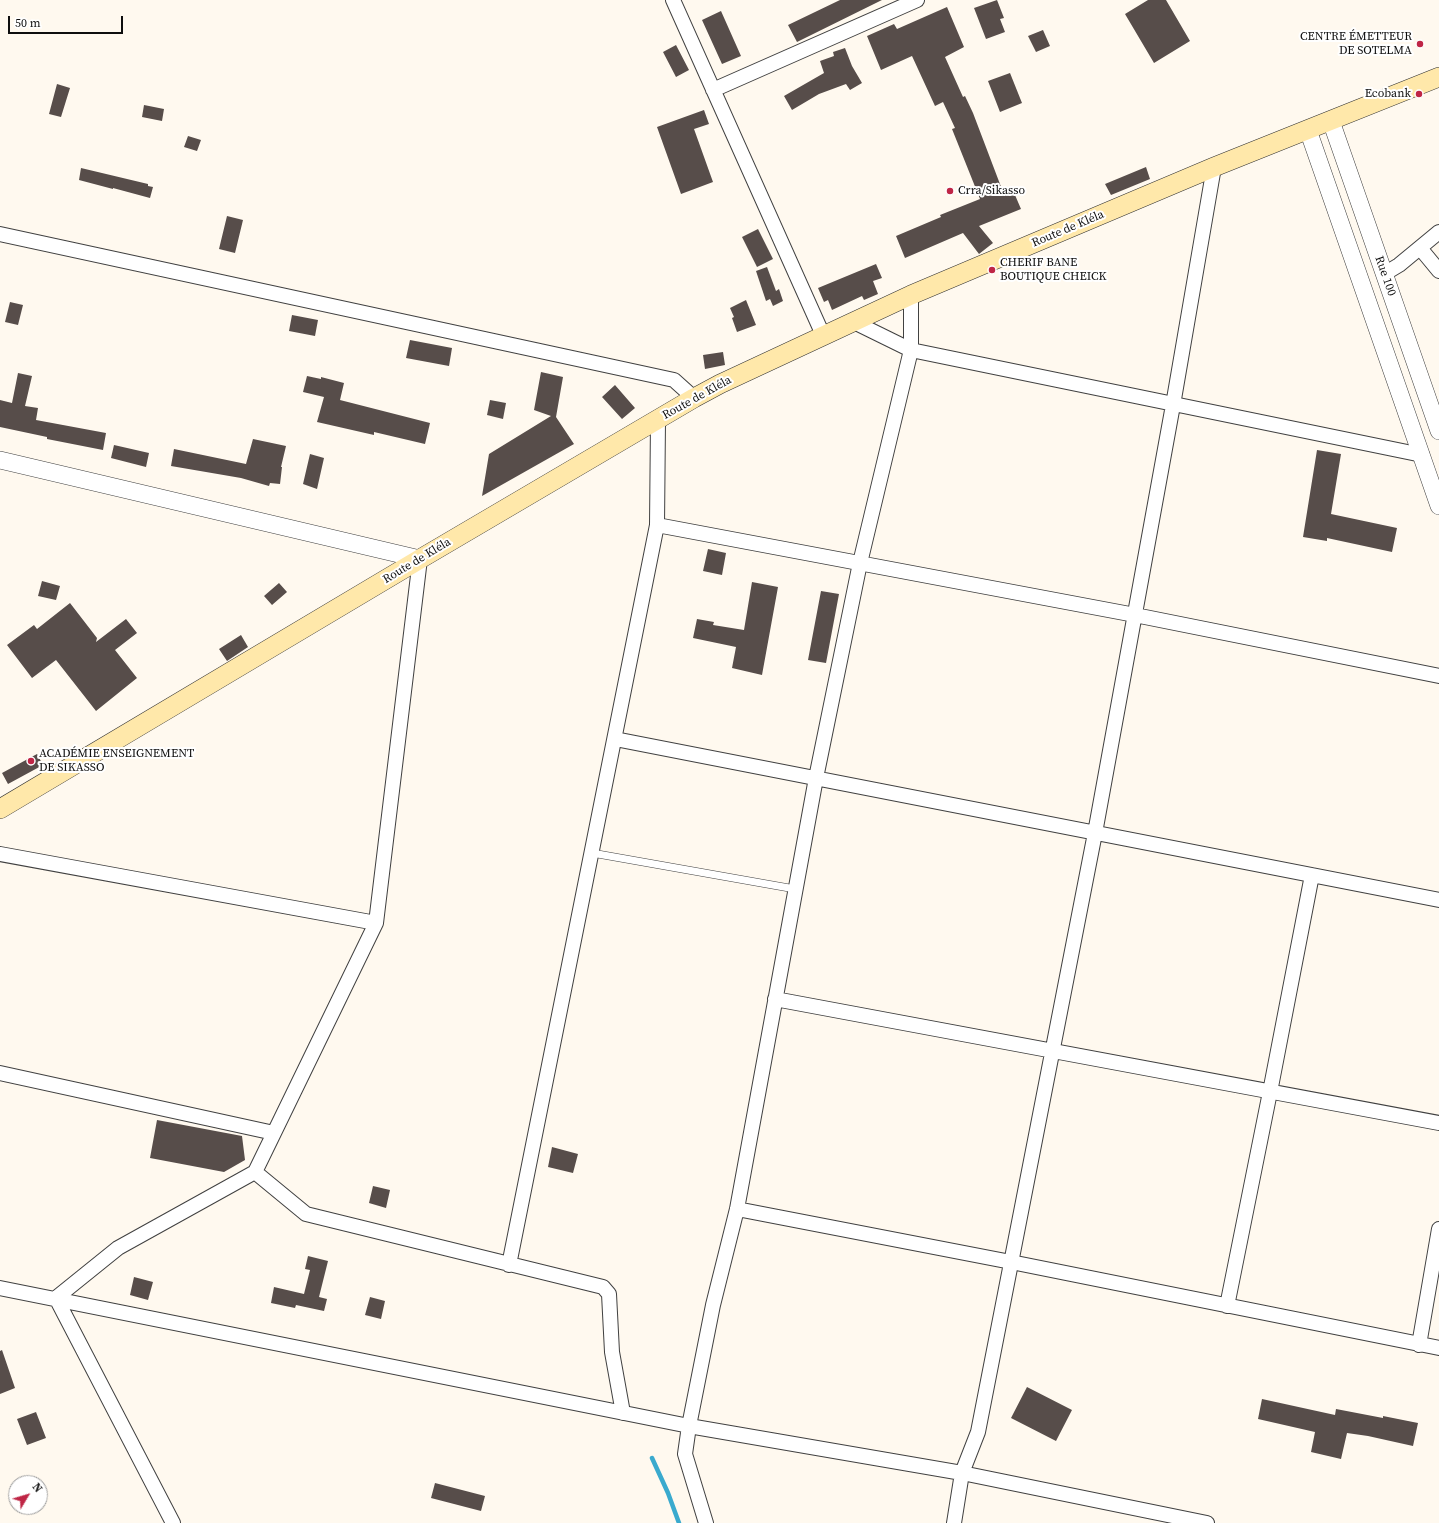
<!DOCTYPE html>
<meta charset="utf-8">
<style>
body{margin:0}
#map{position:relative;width:1439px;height:1523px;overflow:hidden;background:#fff9ef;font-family:"Source Serif 4",serif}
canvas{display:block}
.north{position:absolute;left:8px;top:1475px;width:40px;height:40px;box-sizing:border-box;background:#fff;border:1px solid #9f9f9f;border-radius:50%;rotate:52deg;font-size:11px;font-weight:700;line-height:16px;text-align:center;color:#0e0e0e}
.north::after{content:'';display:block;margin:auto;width:14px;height:18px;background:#bf2545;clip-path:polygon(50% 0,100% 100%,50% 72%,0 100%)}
.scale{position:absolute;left:8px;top:16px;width:115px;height:18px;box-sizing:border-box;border:2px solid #0e0e0e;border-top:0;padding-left:5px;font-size:12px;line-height:14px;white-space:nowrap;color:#0e0e0e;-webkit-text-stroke:3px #fff;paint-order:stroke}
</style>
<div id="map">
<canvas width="1439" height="1523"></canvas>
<div class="north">N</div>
<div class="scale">50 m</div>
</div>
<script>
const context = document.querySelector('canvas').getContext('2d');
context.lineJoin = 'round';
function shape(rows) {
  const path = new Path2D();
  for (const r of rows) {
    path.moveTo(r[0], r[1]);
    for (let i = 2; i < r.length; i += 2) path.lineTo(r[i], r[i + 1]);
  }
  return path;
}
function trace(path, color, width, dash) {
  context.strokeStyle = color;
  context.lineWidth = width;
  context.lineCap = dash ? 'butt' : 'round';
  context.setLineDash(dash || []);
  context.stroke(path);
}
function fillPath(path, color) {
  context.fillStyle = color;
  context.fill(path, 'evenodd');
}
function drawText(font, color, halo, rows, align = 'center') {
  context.font = font + ' "Source Serif 4",serif';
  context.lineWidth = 4;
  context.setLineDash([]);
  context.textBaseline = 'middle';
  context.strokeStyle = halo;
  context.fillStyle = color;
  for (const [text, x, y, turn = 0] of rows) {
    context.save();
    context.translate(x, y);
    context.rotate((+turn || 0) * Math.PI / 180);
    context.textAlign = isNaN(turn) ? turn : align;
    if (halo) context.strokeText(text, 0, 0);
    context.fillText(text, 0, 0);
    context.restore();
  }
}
trace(shape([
 [652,1458,668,1493,679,1523]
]), '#3aaace', 4.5);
fillPath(shape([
 [840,0,882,0,797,42,788,25],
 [997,0,1004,18,1000,19,1005,32,986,39,974,8],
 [1148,0,1166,0,1190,41,1154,63,1125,14],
 [947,7,964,47,945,57,963,97,965,96,973,113,1003,192,1012,188,1021,209,979,226,993,243,979,254,963,233,905,258,896,236,941,217,940,215,980,199,952,129,955,128,943,102,935,106,912,56,881,70,867,36,894,24,897,29],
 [721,11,741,56,722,64,702,20],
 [1043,30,1050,46,1036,52,1028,36],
 [676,45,689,70,676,77,663,52],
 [845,48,852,66,862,83,850,90,846,84,819,94,792,110,784,96,824,73,820,61,834,56,833,52],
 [1010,73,1022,103,1000,112,988,81],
 [57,84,70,88,61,117,49,114],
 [144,105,164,109,162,121,142,117],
 [704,110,709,124,694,129,713,182,681,194,657,127],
 [188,136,201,140,197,151,184,147],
 [1146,167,1150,179,1111,195,1105,184],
 [81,168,148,184,148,186,153,187,150,198,113,188,113,189,79,180],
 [227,216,243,220,235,253,219,249],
 [758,229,773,259,757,267,742,237],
 [876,264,882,278,873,281,878,294,864,300,862,296,832,310,828,300,824,302,818,288],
 [767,267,776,291,779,289,783,301,773,306,770,299,766,301,756,271],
 [746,300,756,325,737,332,732,318,734,317,730,308],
 [10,302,23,305,18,325,5,322],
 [292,315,318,320,315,336,289,331],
 [410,340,452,348,449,366,406,358],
 [723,352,725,365,705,369,703,355],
 [541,372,563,377,556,417,574,444,482,496,489,454,551,416,534,410],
 [18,373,32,376,25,406,38,408,36,420,106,433,103,450,47,439,47,437,0,427,0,400,12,403],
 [307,376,321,379,321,377,344,383,340,400,430,423,425,444,374,432,374,435,317,422,324,397,303,392],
 [615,385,635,408,622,419,602,397],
 [490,400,506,403,503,419,487,415],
 [253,439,286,446,281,467,282,467,280,484,270,483,269,486,241,478,171,466,174,449,246,464],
 [114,445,149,453,146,467,111,458],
 [1317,450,1341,454,1331,514,1397,528,1392,552,1327,538,1327,541,1303,537],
 [310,454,324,458,317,489,303,484],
 [708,549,726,553,722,575,703,571],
 [42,581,60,586,56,600,38,596],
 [752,582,778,587,762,675,732,668,736,647,693,638,697,619,714,622,713,625,744,630],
 [279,583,287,592,272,605,264,596],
 [821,591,839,594,826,663,808,660],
 [70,603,97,638,96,642,126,619,137,633,115,650,137,678,96,711,56,660,32,678,7,645,34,625,37,629],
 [241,635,248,647,227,661,219,649],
 [37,754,43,765,8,784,2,773],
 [157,1120,242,1136,245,1160,224,1172,150,1158],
 [552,1147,578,1154,573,1173,548,1167],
 [373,1186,390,1190,386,1208,369,1203],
 [308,1256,328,1261,319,1297,327,1299,324,1311,296,1305,295,1308,271,1303,274,1287,304,1294,310,1270,305,1269],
 [134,1277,153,1282,148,1300,130,1295],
 [370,1297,385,1301,381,1319,365,1315],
 [2,1350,15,1388,0,1394,0,1351],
 [1027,1387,1072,1410,1056,1441,1011,1418],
 [1262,1399,1335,1415,1336,1409,1383,1418,1383,1416,1418,1423,1413,1446,1368,1436,1347,1433,1341,1459,1311,1452,1315,1432,1258,1419],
 [36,1412,46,1438,27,1445,17,1419],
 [435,1483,485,1496,481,1511,431,1498]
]), '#574d4a');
const service = shape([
 [592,853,795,889]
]);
const minor = shape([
 [673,0,823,335],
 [713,90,917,0],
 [0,234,674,380,694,398],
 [1420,248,1439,271],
 [1384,274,1399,265,1439,232],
 [854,322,911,350,1422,455],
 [657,525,1135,615,1439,676],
 [615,739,1439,900],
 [0,854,376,923],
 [775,999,1439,1123],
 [0,1073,274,1133],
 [255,1172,306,1214,603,1287,609,1294,612,1352,623,1413],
 [737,1209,1011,1262,1439,1348],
 [509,1265,657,525,658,421],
 [0,1288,689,1426,962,1473,1207,1523],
 [1227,1306,1270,1092,1312,875],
 [1419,1345,1439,1229],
 [173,1523,56,1298,118,1248,255,1172,274,1133,376,923,420,559],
 [706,1523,685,1454,689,1426,713,1305,737,1209,816,778,860,563,911,350,911,295],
 [954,1523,962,1473,978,1432,1095,833,1173,405,1214,167]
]);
const tertiary = shape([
 [1331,121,1439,431],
 [1308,130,1439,506],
 [0,460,420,559]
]);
const secondary = shape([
 [0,809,420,559,694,398,720,384,911,295,1214,167,1439,77]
]);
trace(service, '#414141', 8);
trace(minor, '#414141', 16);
trace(tertiary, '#414141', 18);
trace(secondary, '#303030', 20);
trace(service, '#fff', 7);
trace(minor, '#fff', 14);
trace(tertiary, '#fff', 17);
trace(secondary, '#ffe8aa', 19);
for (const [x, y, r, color] of [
 [1420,44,4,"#bf2545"],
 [1419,94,4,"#bf2545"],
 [950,191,4,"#bf2545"],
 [992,270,4,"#bf2545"],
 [31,761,4,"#bf2545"]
]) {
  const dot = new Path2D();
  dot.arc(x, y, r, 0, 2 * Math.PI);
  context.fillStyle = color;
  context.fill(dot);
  trace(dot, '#fff', 1.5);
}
drawText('12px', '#0e0e0e', '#fff', [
 ["CENTRE ÉMETTEUR",1412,37,"right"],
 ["DE SOTELMA",1412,51,"right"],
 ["Ecobank",1411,94,"right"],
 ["Crra/Sikasso",958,191],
 ["CHERIF BANE",1000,263],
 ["BOUTIQUE CHEICK",1000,277],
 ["ACADÉMIE ENSEIGNEMENT",39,754],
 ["DE SIKASSO",39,768]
], 'left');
drawText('12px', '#0e0e0e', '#fff', [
 ["Route de Kléla",1068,229,-23],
 ["Rue 100",1385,276,71],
 ["Route de Kléla",697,398,-29],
 ["Route de Kléla",417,561,-31]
]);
</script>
